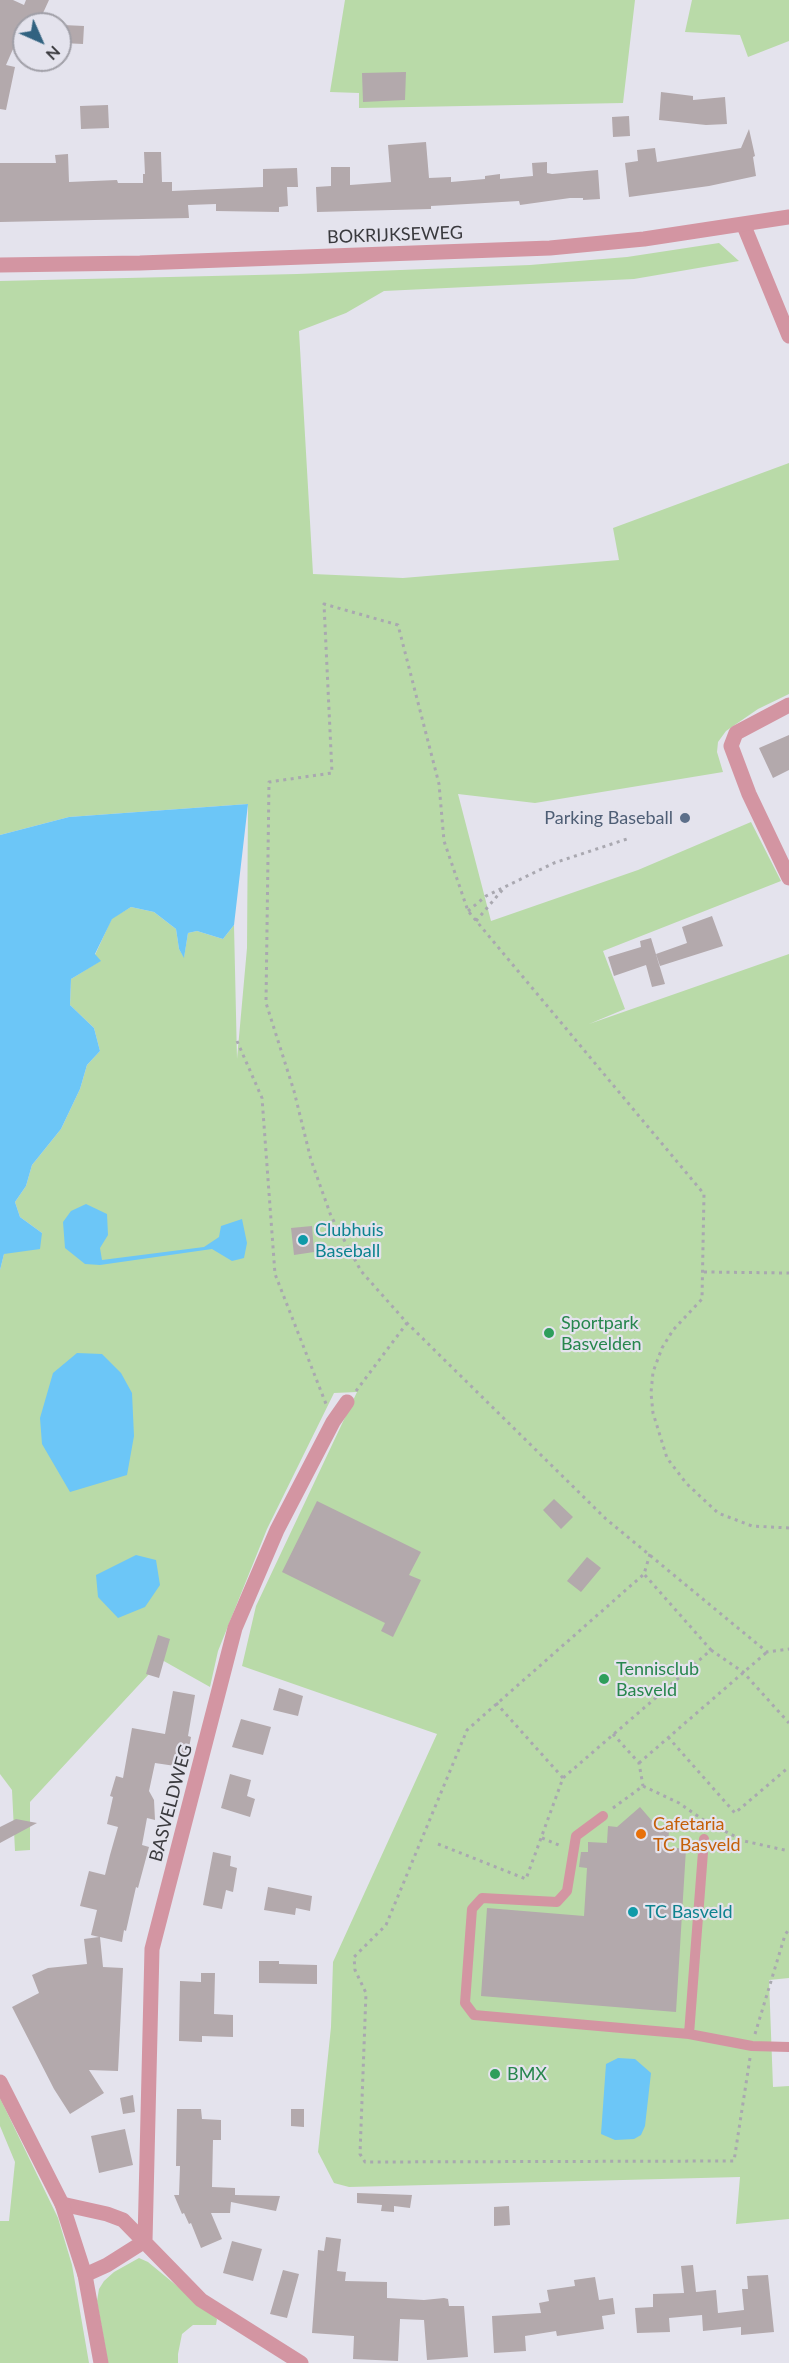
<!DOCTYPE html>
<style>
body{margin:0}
#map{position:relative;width:789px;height:2363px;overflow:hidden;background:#e4e3ed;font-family:Lato,sans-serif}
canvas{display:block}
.north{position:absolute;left:12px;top:12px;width:60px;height:60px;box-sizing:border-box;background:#e4e3ed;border:2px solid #a09fa7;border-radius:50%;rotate:135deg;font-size:16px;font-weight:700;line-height:24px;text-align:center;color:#3a3a3e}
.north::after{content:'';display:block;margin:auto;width:21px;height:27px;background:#316280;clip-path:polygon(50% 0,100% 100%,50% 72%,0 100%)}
</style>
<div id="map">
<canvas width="789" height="2363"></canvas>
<div class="north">N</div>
</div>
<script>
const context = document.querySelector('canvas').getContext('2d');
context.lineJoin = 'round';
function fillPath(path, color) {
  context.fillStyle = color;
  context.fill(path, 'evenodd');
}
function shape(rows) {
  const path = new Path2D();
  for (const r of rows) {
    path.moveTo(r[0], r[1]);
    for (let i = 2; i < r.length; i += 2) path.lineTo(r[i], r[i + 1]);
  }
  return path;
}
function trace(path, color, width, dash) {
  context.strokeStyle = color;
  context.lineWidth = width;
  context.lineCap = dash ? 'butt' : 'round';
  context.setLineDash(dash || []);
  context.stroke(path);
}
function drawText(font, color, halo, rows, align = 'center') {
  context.font = font + ' Lato,sans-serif';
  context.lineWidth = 4.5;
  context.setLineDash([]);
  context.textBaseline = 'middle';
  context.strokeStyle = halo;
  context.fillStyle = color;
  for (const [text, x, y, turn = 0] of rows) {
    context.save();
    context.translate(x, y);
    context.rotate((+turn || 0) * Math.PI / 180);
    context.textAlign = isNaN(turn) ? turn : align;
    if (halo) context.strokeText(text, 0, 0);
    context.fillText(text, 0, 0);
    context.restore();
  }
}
fillPath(shape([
 [345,0,635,0,623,103,359,108,359,93,330,92],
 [692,0,789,0,789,41,748,57,740,35,685,32],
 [719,243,739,261,634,279,384,291,346,313,299,331,313,574,403,578,619,560,613,528,789,463,789,694,758,709,726,731,718,742,717,752,723,772,535,803,458,794,491,921,638,870,751,822,781,881,603,951,625,1009,589,1024,789,954,789,1978,769,1980,773,2087,789,2086,789,2219,736,2224,740,2177,349,2187,334,2183,318,2152,331,2027,333,1962,437,1734,242,1666,256,1606,357,1392,334,1393,267,1529,218,1651,210,1687,162,1660,30,1802,30,1850,15,1851,12,1790,0,1774,0,1270,4,1254,42,1233,20,1217,15,1202,26,1186,32,1165,61,1129,80,1089,87,1065,100,1051,94,1028,70,1005,71,979,100,961,95,955,112,918,131,907,154,912,176,929,179,949,184,957,188,933,197,931,223,939,234,925,237,1059,247,948,248,804,69,817,0,835,0,281,297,274,530,265,627,257],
 [0,2098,58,2218,72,2265,89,2363,0,2363,0,2221,9,2221,15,2162,0,2126],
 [139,2258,148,2262,217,2319,216,2325,193,2325,182,2334,178,2354,178,2363,108,2363,97,2301,99,2289,104,2281,114,2272]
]), '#b9daa8');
fillPath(shape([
 [248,804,234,925,223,939,197,931,188,933,184,958,179,949,176,929,154,912,131,907,112,919,95,954,101,961,71,979,70,1005,94,1028,100,1051,87,1065,80,1089,61,1129,32,1165,26,1186,15,1202,20,1217,42,1233,40,1249,4,1254,0,1270,0,835,69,817],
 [86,1204,107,1214,108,1235,100,1248,102,1260,204,1247,219,1237,221,1226,242,1219,247,1243,244,1258,232,1261,212,1249,100,1265,85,1264,65,1248,63,1222,71,1211],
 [77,1353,102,1354,121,1373,132,1393,134,1436,127,1475,70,1492,42,1444,40,1418,53,1373],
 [136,1555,156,1560,160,1585,145,1607,118,1618,98,1597,96,1575],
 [618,2058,635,2059,651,2073,645,2126,641,2135,634,2139,615,2140,601,2134,606,2064]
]), '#6cc6f7');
fillPath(shape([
 [0,0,13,0,24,5,26,0,49,0,38,24,24,24,6,65,15,67,6,110,0,109],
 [63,25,84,26,83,44,62,43],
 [406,72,405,100,363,102,362,73],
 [661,92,693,96,693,100,725,97,727,124,706,125,659,120],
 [108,105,109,128,81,129,80,106],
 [629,116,630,136,613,137,612,117],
 [749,129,755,156,753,157,756,176,709,186,629,197,625,163,638,161,637,150,655,148,657,162,741,148],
 [426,142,429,178,451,177,451,182,485,179,485,176,500,174,500,179,533,176,532,163,547,162,547,173,552,174,598,170,600,199,583,200,583,198,570,198,520,205,519,201,485,203,431,206,431,209,317,212,316,187,331,186,331,167,350,167,350,185,391,182,388,145],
 [144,152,161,152,162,182,172,182,172,191,263,187,263,169,297,168,298,187,287,187,288,206,279,207,279,212,216,211,216,204,188,205,189,218,0,222,0,163,56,163,55,155,68,154,69,182,117,180,118,183,143,183,143,174,145,174],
 [789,735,789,770,773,778,759,748],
 [712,916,723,946,660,966,656,954,687,943,682,927],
 [651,938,665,984,652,987,646,965,614,976,608,957,641,947,640,941],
 [312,1226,314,1252,294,1255,291,1228],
 [554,1499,573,1517,561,1529,543,1510],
 [317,1501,421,1552,409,1575,421,1580,393,1637,381,1631,385,1623,282,1572],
 [587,1557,601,1568,581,1592,567,1581],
 [158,1635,170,1639,159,1678,146,1674],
 [279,1688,303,1696,298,1716,273,1710],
 [173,1691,195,1695,188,1736,191,1737,187,1759,183,1759,182,1767,155,1763,149,1791,154,1800,155,1820,147,1818,142,1845,149,1847,138,1888,136,1887,126,1931,124,1930,122,1942,100,1937,103,1967,123,1968,118,2071,89,2070,104,2093,70,2114,54,2089,12,2007,39,1993,32,1975,48,1968,87,1964,84,1939,99,1937,91,1935,97,1910,80,1906,89,1871,105,1875,110,1855,118,1827,107,1824,113,1797,110,1796,116,1776,123,1778,132,1728,165,1734],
 [241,1719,271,1727,263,1755,232,1747],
 [230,1774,251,1780,247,1796,255,1799,250,1817,221,1808],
 [640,1807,659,1829,669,1830,668,1847,686,1849,676,2012,481,1996,487,1908,584,1916,587,1868,579,1867,581,1852,588,1852,588,1842,607,1843,608,1826,617,1827],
 [16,1819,37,1823,0,1843,0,1827],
 [213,1852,231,1856,230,1866,237,1868,233,1892,226,1890,222,1909,203,1905],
 [268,1887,312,1896,310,1911,296,1908,295,1915,264,1910],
 [259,1961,279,1961,279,1964,317,1965,317,1984,259,1983],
 [201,1973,215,1973,214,2014,233,2015,233,2037,202,2036,202,2042,179,2041,180,1981,201,1982],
 [133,2095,135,2112,123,2114,120,2098],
 [177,2109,201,2109,202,2119,221,2120,221,2140,213,2140,212,2187,235,2188,235,2195,280,2196,276,2211,231,2202,230,2213,211,2213,222,2239,201,2248,191,2223,189,2224,184,2213,182,2214,174,2195,179,2195,180,2166,176,2166],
 [291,2109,304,2109,304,2127,291,2126],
 [125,2129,133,2165,99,2173,91,2136],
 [357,2193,412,2195,410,2208,394,2206,394,2212,381,2211,382,2205,357,2203],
 [509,2206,510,2225,494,2226,494,2207],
 [326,2237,341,2239,337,2271,346,2272,345,2281,387,2282,387,2298,424,2300,444,2298,448,2299,449,2306,464,2306,468,2357,427,2360,424,2320,400,2319,398,2361,353,2359,354,2336,312,2333,318,2250,324,2251],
 [232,2241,262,2249,253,2281,223,2273],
 [693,2265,696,2292,716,2290,718,2313,744,2310,742,2289,748,2289,747,2276,768,2275,774,2332,741,2335,741,2327,703,2331,702,2315,669,2318,670,2332,637,2333,635,2308,653,2307,653,2294,684,2293,681,2266],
 [283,2270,299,2274,287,2318,270,2314],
 [595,2277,599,2300,613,2298,615,2314,602,2316,604,2329,557,2336,556,2331,525,2336,526,2351,494,2353,492,2316,541,2313,539,2303,549,2301,547,2290,575,2286,574,2280]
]), '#b3a9ac');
trace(shape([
 [468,911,486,896,554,863,630,838],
 [476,921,504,888],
 [237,1041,262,1098,275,1274,326,1404],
 [704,1272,789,1273],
 [356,1391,407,1323],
 [789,1528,752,1526,718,1513,686,1483,667,1458,653,1413,651,1393,653,1372,662,1348,673,1330,702,1299,704,1194,468,911,444,841,439,784,398,625,324,604,332,773,269,782,266,1003,294,1091,311,1160,331,1216,361,1271,407,1323,606,1519,767,1652,789,1649],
 [650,1554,644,1574,467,1730,386,1925,354,1957,355,1970,366,1993,360,2154,365,2162,734,2161,750,2058],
 [711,1650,743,1672,789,1723],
 [496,1703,563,1778],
 [613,1734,639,1763,643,1786],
 [668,1737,735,1813,789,1767],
 [639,1763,767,1652],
 [643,1786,679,1803,705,1821,705,1826],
 [613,1808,643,1786],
 [705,1821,744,1841,789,1851],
 [542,1838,561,1846],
 [438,1844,526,1879,563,1778,711,1650,644,1574],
 [755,2034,785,1935,789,1929]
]), '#a9a8b0', 3, [3, 4.5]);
trace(shape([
 [603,1816,576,1836,567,1891,557,1902,482,1898,472,1909,465,2003,474,2015,689,2034,752,2046,789,2047],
 [689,2034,704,1839]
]), '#d395a2', 10);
trace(shape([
 [744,226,789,336],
 [789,705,736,733,731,746,749,794,789,878],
 [62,2204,107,2214,123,2220,201,2300,301,2363],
 [145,2241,152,1949,235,1628,277,1530,333,1422,347,1402],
 [85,2275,107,2265,145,2241]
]), '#d395a2', 15);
trace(shape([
 [0,265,140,263,550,248,644,239,789,217],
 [0,2082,62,2204,85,2275,101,2363]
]), '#d395a2', 15);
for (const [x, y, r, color] of [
 [685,818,6,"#5c6f8a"],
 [303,1240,6,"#0f9aa8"],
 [549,1333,6,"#2e9e5b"],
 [604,1679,6,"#2e9e5b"],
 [641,1834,6,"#e8710a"],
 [633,1912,6,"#0f9aa8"],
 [495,2074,6,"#2e9e5b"]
]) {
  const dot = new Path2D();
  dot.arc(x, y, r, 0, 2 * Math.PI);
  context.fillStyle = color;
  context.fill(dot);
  trace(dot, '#e4e3ed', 2);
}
drawText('18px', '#3a3a3e', '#e4e3ed', [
 ["BOKRIJKSEWEG",395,235,-2],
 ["BASVELDWEG",171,1803,-75]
]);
drawText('18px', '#4e5e75', '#e4e3ed', [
 ["Parking Baseball",673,818]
], 'right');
drawText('18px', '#0d838f', '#e4e3ed', [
 ["Clubhuis",315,1230],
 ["Baseball",315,1251],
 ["TC Basveld",645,1912]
], 'left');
drawText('18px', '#27864d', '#e4e3ed', [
 ["Sportpark",561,1323],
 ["Basvelden",561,1344],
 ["Tennisclub",616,1669],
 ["Basveld",616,1690],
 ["BMX",507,2074]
], 'left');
drawText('18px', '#c56008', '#e4e3ed', [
 ["Cafetaria",653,1824],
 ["TC Basveld",653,1845]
], 'left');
</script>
